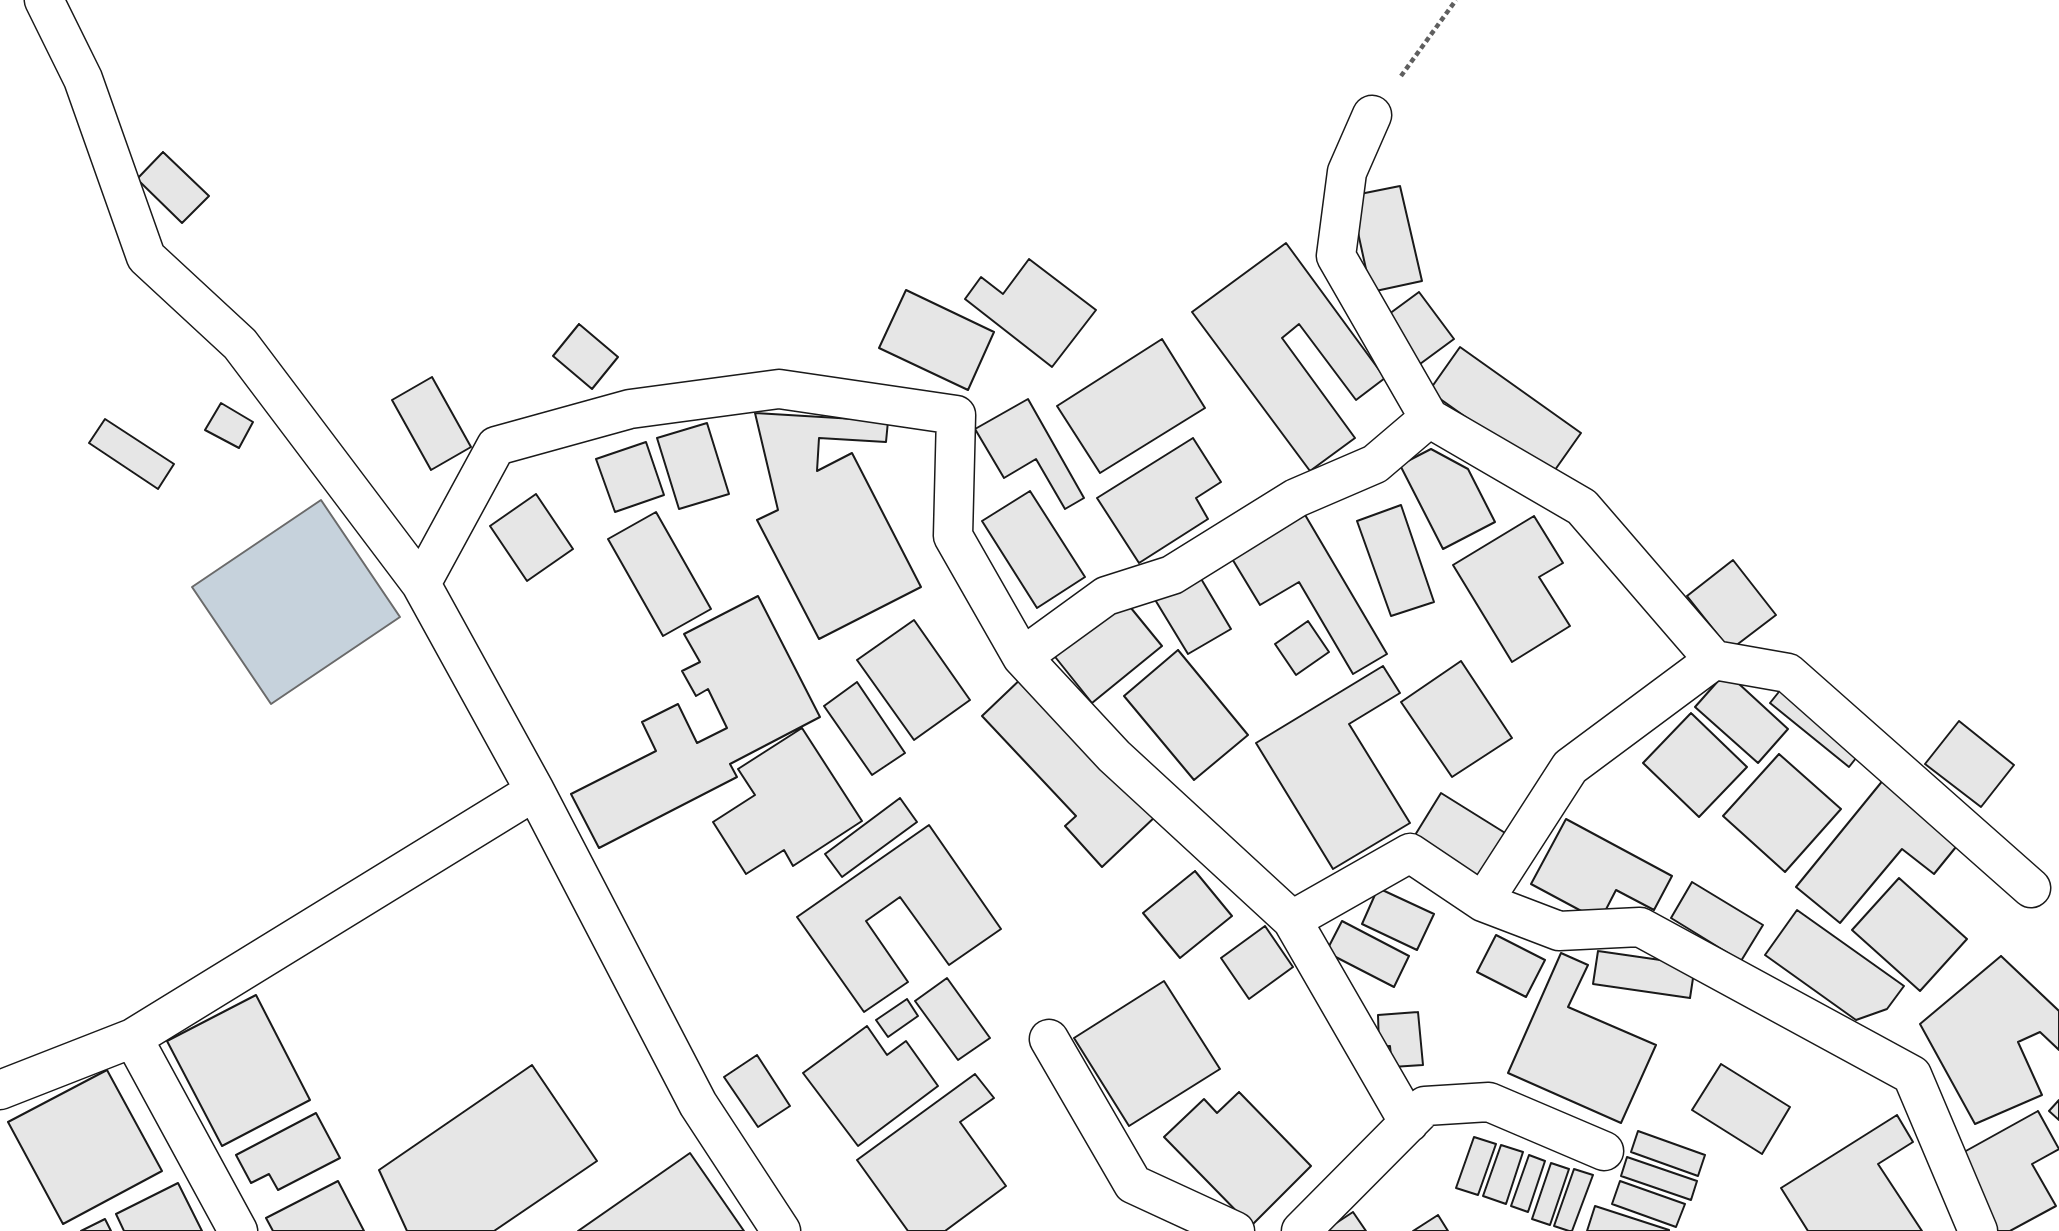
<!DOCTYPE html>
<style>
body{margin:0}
canvas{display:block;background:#fff}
</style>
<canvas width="2059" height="1231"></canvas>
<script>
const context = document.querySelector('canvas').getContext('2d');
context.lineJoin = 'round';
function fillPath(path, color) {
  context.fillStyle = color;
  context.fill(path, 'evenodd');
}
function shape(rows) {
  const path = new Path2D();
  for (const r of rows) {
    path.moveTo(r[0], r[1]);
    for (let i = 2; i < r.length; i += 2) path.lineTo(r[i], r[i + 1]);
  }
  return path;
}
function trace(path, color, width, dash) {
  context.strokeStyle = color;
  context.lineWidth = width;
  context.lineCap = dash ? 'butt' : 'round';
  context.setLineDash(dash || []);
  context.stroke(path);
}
const water = shape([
 [321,500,400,617,271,704,192,587,321,500]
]);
fillPath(water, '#c6d2dc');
trace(water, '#6a6a6a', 2);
const building = shape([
 [163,152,209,196,182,223,137,179,163,152],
 [1400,186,1422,281,1371,292,1350,196,1400,186],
 [1286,243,1385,378,1356,400,1299,324,1282,338,1355,438,1310,471,1192,312,1286,243],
 [1029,259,1096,310,1052,367,965,299,981,277,1003,294,1029,259],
 [906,290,994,332,968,390,879,348,906,290],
 [1419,292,1454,339,1420,364,1385,317,1419,292],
 [579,324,618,357,592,389,553,356,579,324],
 [1162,339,1205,408,1100,473,1057,406,1162,339],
 [1460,347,1581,433,1550,477,1429,391,1460,347],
 [432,377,471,447,431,470,392,400,432,377],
 [1028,399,1084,498,1065,509,1036,459,1004,478,975,429,1028,399],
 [221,403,253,422,239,448,205,430,221,403],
 [755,413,888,421,886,442,819,438,817,471,852,453,921,587,819,639,757,520,778,510,755,413],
 [105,419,174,464,158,489,89,443,105,419],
 [707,423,729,494,679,509,657,438,707,423],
 [1193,438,1221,482,1196,498,1208,519,1139,563,1097,498,1193,438],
 [646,442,664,495,615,512,596,459,646,442],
 [1431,449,1468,469,1495,522,1443,549,1400,465,1431,449],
 [1030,491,1085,577,1037,608,982,521,1030,491],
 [536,494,573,549,527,581,490,526,536,494],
 [1401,505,1434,602,1391,616,1357,521,1401,505],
 [1301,508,1387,654,1353,674,1299,582,1260,605,1228,552,1301,508],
 [656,512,711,609,663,636,608,539,656,512],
 [1534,516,1563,563,1539,577,1570,626,1512,662,1453,565,1534,516],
 [1733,560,1776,615,1730,650,1687,596,1733,560],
 [1197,572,1231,629,1188,654,1154,598,1197,572],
 [758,596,820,717,730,764,737,777,599,848,571,794,656,751,642,722,678,704,697,743,727,728,708,689,696,696,682,671,700,662,684,634,758,596],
 [1122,597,1162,646,1092,703,1052,653,1122,597],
 [914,620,970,700,914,740,857,660,914,620],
 [1308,621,1329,652,1296,675,1275,644,1308,621],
 [1178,650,1248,735,1194,780,1124,696,1178,650],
 [1461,661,1512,738,1452,777,1401,702,1461,661],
 [1383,666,1400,693,1349,724,1410,823,1333,869,1256,743,1383,666],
 [1726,672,1788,729,1758,763,1695,707,1726,672],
 [1026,674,1157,815,1102,867,1065,826,1076,816,982,716,1026,674],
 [857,682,905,753,872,775,824,706,857,682],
 [1786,683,1864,748,1849,767,1770,703,1786,683],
 [1691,713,1747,767,1699,817,1643,763,1691,713],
 [1959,721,2014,765,1981,807,1925,764,1959,721],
 [802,728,862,821,793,866,784,850,746,874,713,822,755,795,738,769,802,728],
 [1779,754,1841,809,1785,872,1723,816,1779,754],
 [1884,779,1960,842,1934,874,1902,849,1840,923,1796,887,1884,779],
 [1441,793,1510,836,1480,884,1412,840,1441,793],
 [900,798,917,822,842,877,825,854,900,798],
 [1566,819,1672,876,1654,910,1616,890,1600,921,1531,884,1566,819],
 [929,825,1001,929,949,965,900,897,866,921,908,982,864,1012,797,917,929,825],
 [1195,871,1232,916,1180,958,1143,913,1195,871],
 [1899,878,1967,939,1920,991,1852,930,1899,878],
 [1692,882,1763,925,1741,961,1671,918,1692,882],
 [1378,888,1434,914,1417,950,1362,924,1378,888],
 [1797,910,1904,986,1887,1009,1856,1020,1765,955,1797,910],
 [1342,921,1409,956,1394,987,1326,952,1342,921],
 [1265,926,1293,967,1249,999,1221,958,1265,926],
 [1496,935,1545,960,1526,997,1477,972,1496,935],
 [1598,951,1695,965,1690,998,1593,984,1598,951],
 [1561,953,1588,965,1568,1007,1656,1045,1621,1123,1508,1073,1561,953],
 [2001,956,2059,1011,2059,1050,2040,1032,2018,1042,2042,1095,1975,1124,1920,1024,2001,956],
 [947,978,990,1038,958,1060,915,1001,947,978],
 [1164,981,1220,1069,1129,1126,1074,1038,1164,981],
 [256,995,310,1100,222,1146,167,1041,256,995],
 [907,999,918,1016,888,1037,876,1020,907,999],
 [1418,1012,1423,1065,1392,1067,1390,1046,1379,1047,1378,1015,1418,1012],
 [867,1026,887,1055,906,1041,938,1086,858,1146,803,1073,867,1026],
 [757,1055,790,1106,758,1127,724,1077,757,1055],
 [1721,1064,1790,1107,1762,1154,1692,1110,1721,1064],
 [532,1065,597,1161,494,1231,407,1231,379,1170,532,1065],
 [107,1070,162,1171,63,1224,8,1122,107,1070],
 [975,1074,994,1098,960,1122,1006,1186,945,1231,908,1231,857,1160,975,1074],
 [1239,1092,1311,1166,1251,1226,1164,1137,1204,1099,1217,1113,1239,1092],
 [2059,1100,2059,1120,2049,1111,2059,1100],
 [2038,1111,2059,1149,2032,1164,2056,1206,2010,1231,1995,1231,1955,1157,2038,1111],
 [316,1113,340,1158,278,1190,269,1174,251,1183,236,1155,316,1113],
 [1897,1115,1913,1142,1878,1164,1922,1231,1808,1231,1781,1188,1897,1115],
 [1638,1131,1705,1155,1698,1176,1631,1152,1638,1131],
 [1474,1137,1496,1144,1478,1195,1456,1188,1474,1137],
 [1501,1145,1523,1152,1506,1204,1483,1196,1501,1145],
 [690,1153,744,1231,578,1231,690,1153],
 [1529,1155,1545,1161,1528,1212,1511,1206,1529,1155],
 [1627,1157,1697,1181,1691,1200,1621,1176,1627,1157],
 [1551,1163,1569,1169,1550,1225,1532,1219,1551,1163],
 [1574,1169,1593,1175,1572,1231,1569,1231,1554,1226,1574,1169],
 [338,1181,364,1231,273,1231,266,1218,338,1181],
 [1620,1181,1685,1204,1676,1227,1612,1204,1620,1181],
 [178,1183,202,1231,124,1231,116,1214,178,1183],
 [1595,1206,1669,1230,1669,1231,1587,1231,1595,1206],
 [1353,1212,1366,1231,1324,1231,1353,1212],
 [1438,1215,1448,1231,1413,1231,1438,1215],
 [105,1219,111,1231,81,1231,105,1219]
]);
fillPath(building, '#e6e6e6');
trace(building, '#1a1a1a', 2);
const minor = shape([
 [44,0,83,79,146,257,240,344,421,584,535,791,698,1104,781,1231],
 [1372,115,1347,172,1336,256,1429,418,1582,507,1714,660],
 [421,584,496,446,630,409,779,389,956,415,953,536,1022,657,1114,756,1292,920,1409,1123],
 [1022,657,1106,596,1172,575,1296,498,1375,464,1429,418],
 [1483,902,1570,767,1714,660,1788,673,2031,888],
 [1292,920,1410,853,1483,902,1559,931,1640,927,1912,1075,1978,1231],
 [133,1038,238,1231],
 [1049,1039,1133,1184,1235,1231],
 [0,1090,133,1038,535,791],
 [1301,1231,1425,1106,1489,1102,1604,1151]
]);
trace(minor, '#1a1a1a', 41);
trace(shape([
 [1401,76,1456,0]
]), '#5f5f5f', 4.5, [5, 3.5]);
trace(minor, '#fff', 38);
</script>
